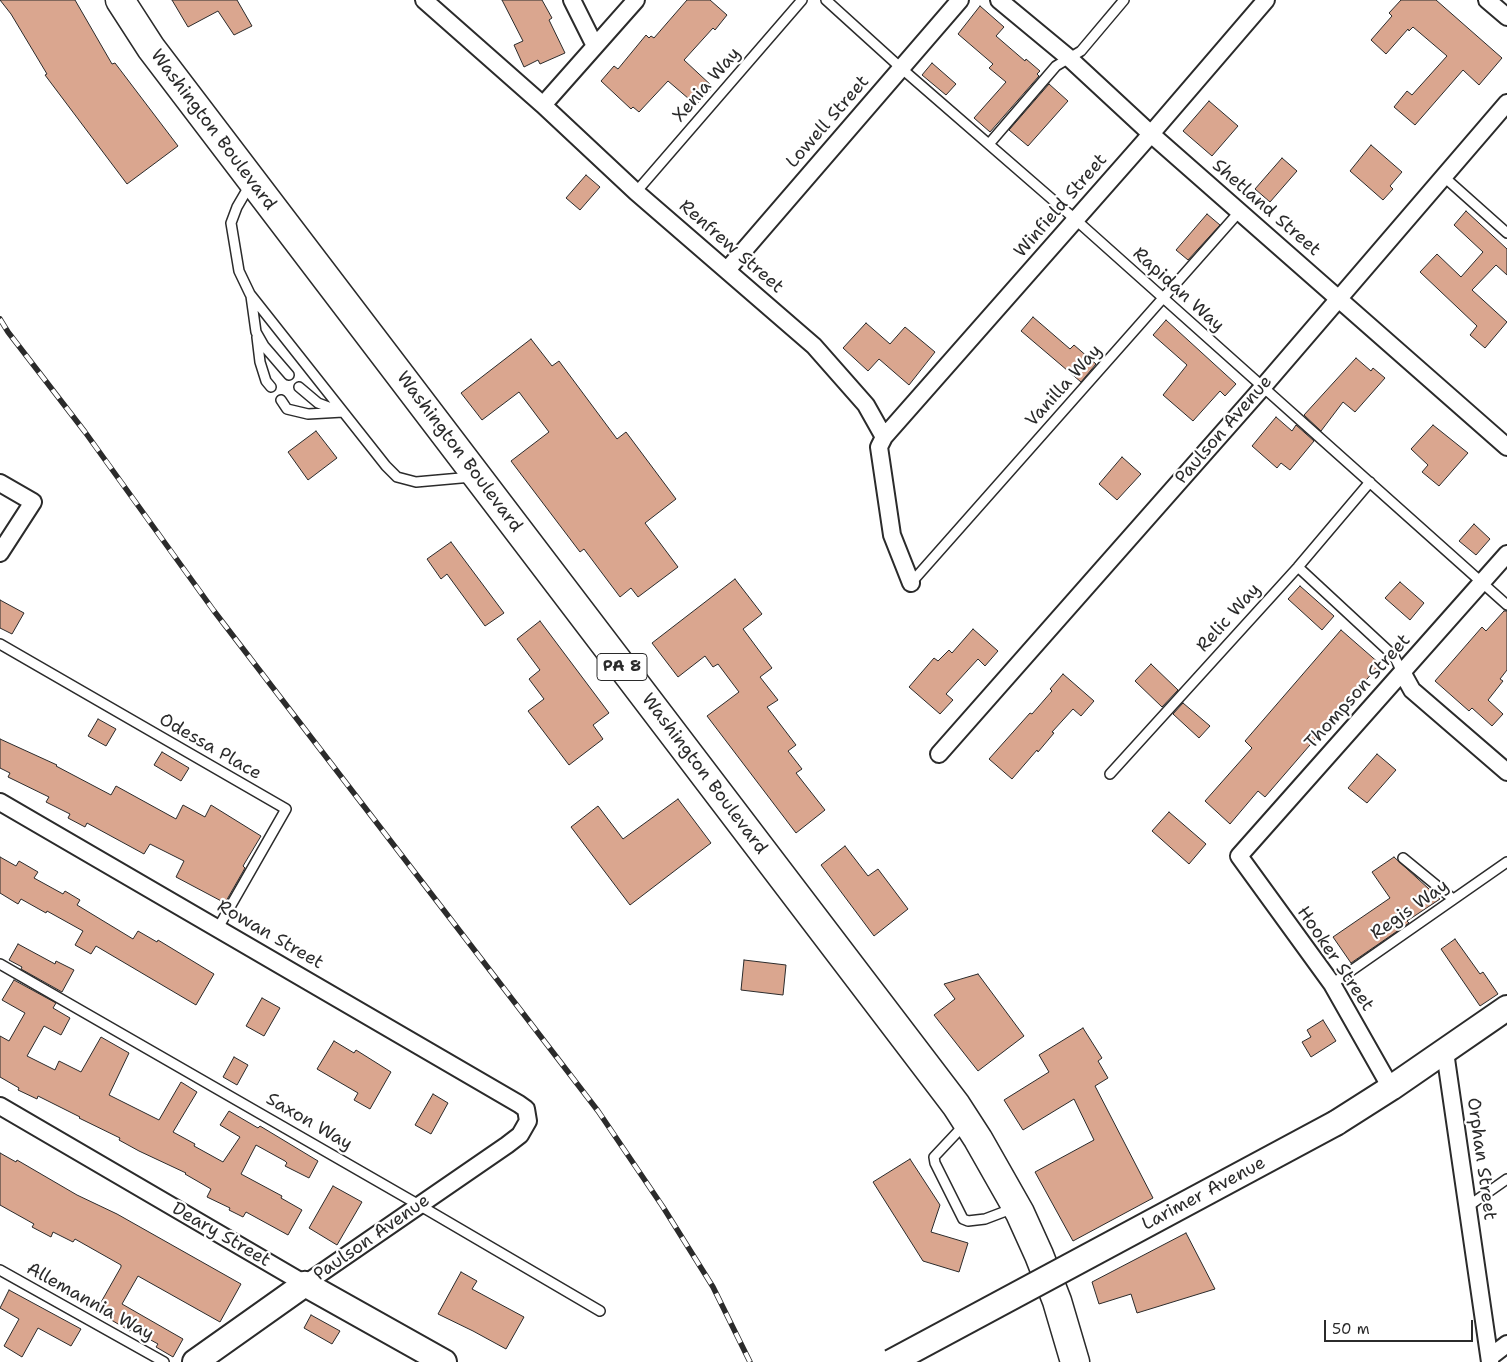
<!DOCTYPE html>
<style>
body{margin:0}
#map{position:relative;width:1507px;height:1362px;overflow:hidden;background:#fff;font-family:"Shantell Sans",sans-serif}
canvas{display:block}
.scale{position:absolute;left:1324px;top:1320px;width:149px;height:22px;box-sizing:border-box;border:2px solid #2b2b2b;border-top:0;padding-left:6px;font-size:15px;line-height:18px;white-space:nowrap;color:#2b2b2b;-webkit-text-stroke:4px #fff;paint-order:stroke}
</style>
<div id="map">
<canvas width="1507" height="1362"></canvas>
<div class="scale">50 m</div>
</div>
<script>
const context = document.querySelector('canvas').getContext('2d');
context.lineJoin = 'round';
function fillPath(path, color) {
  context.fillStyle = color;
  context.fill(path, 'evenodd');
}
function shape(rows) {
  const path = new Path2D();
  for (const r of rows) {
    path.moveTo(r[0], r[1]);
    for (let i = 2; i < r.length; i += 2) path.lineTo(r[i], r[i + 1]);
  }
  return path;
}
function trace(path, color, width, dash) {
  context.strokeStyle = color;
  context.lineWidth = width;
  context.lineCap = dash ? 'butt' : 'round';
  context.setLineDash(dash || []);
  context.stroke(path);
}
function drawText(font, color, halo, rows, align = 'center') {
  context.font = font + ' "Shantell Sans",sans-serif';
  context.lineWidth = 4.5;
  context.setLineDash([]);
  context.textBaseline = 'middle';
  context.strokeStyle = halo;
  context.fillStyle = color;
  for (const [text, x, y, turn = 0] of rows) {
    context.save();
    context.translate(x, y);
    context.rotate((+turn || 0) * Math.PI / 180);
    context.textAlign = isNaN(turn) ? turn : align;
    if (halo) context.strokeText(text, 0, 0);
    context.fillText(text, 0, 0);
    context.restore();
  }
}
const building = shape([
 [0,0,75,0,112,64,115,63,178,146,127,184,45,75,47,74,11,14,0,0],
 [172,0,237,0,252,26,234,35,218,11,188,27,172,0],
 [502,0,542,0,552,18,549,20,565,53,540,64,538,60,524,67,514,45,523,41,502,0],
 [687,0,710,0,727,15,715,30,713,28,684,60,713,87,696,105,668,81,639,112,633,107,631,109,601,81,614,66,618,69,646,35,649,38,651,36,654,38,687,0],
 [1401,0,1436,0,1502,58,1479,85,1463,70,1415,125,1394,107,1407,91,1412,95,1447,56,1413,27,1409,31,1408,29,1386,54,1371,40,1392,16,1389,13,1401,0],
 [980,6,1004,27,996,36,1025,61,1026,59,1040,71,1037,74,1039,76,990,132,974,118,1006,82,989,68,993,64,958,34,980,6],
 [932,63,956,84,946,95,922,75,932,63],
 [1049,84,1068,101,1028,146,1009,130,1049,84],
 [1209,101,1238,126,1212,156,1183,131,1209,101],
 [1371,145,1402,172,1390,186,1393,189,1383,200,1350,171,1371,145],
 [1282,158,1297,171,1270,202,1255,189,1282,158],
 [586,175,600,187,580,210,566,198,586,175],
 [1466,211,1507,249,1507,275,1496,265,1472,290,1507,322,1485,348,1470,335,1477,326,1420,272,1437,254,1461,277,1483,252,1454,225,1466,211],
 [1207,214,1220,225,1188,260,1176,250,1207,214],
 [1033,317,1070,349,1074,345,1096,364,1081,382,1021,331,1033,317],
 [1166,320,1236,384,1225,396,1220,391,1193,421,1163,395,1187,365,1153,335,1166,320],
 [866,323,890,344,905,327,935,352,909,385,879,359,868,371,843,348,866,323],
 [531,339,552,366,559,361,617,439,626,432,676,499,645,523,678,567,638,597,631,588,620,597,584,549,580,552,511,461,549,432,519,392,482,420,461,393,531,339],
 [1356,358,1371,371,1373,368,1385,378,1355,412,1343,402,1321,431,1304,415,1356,358],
 [1276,417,1292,431,1296,425,1314,441,1290,470,1281,463,1277,468,1252,446,1276,417],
 [1433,425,1468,453,1439,486,1422,472,1428,465,1411,449,1433,425],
 [316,431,337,458,308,480,288,452,316,431],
 [1122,457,1141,474,1117,500,1099,484,1122,457],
 [1474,524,1490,539,1476,555,1459,541,1474,524],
 [451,542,504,613,485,626,447,574,441,579,427,559,451,542],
 [735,579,762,614,743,629,772,668,760,677,778,700,767,707,796,745,788,751,802,769,796,773,825,810,796,833,707,716,739,692,718,664,713,667,705,656,678,677,652,643,735,579],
 [1400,582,1424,603,1410,620,1385,598,1400,582],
 [1300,586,1334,616,1322,630,1288,599,1300,586],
 [0,600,24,613,12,634,0,628,0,600],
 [1504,611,1507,611,1507,670,1500,679,1503,681,1488,700,1503,714,1492,726,1472,708,1469,711,1435,681,1482,627,1486,631,1504,611],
 [540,621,609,713,593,725,603,739,569,765,528,711,544,699,529,679,540,670,517,639,540,621],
 [973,629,998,651,985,666,978,659,946,694,953,700,940,714,909,687,934,658,938,661,949,650,952,653,973,629],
 [1341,630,1380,664,1265,797,1258,791,1230,824,1205,801,1252,748,1245,741,1341,630],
 [1151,664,1178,690,1162,707,1135,681,1151,664],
 [1063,674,1094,701,1081,716,1073,709,1052,732,1054,733,1038,752,1037,750,1012,779,989,759,1030,713,1032,714,1052,691,1050,689,1063,674],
 [1183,703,1210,726,1199,738,1173,714,1183,703],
 [98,719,116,729,106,746,88,736,98,719],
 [0,739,57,765,56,766,111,795,116,786,176,819,183,805,205,817,211,805,261,836,243,866,245,868,225,903,176,877,184,861,150,844,144,854,87,823,85,827,68,818,70,814,46,802,49,797,8,777,10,773,0,768,0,739],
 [162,752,189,768,181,781,154,765,162,752],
 [1377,754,1396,770,1367,803,1348,788,1377,754],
 [678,799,711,843,630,905,571,827,598,806,623,839,678,799],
 [1169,812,1206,844,1189,864,1152,831,1169,812],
 [845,846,868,876,878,869,908,909,874,936,821,865,845,846],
 [0,857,16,866,19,861,38,872,34,878,63,894,65,891,80,900,77,905,133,939,138,931,157,942,158,940,214,974,196,1005,96,946,91,954,75,945,83,931,47,911,46,913,21,899,18,904,0,893,0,857],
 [1394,857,1440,899,1407,921,1409,923,1351,963,1333,937,1390,898,1372,872,1394,857],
 [1455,939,1480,974,1483,972,1498,994,1480,1006,1441,949,1455,939],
 [18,944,55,964,56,961,74,970,62,992,21,969,22,967,9,960,18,944],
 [744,960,786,965,783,995,741,990,744,960],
 [978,974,1024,1036,978,1071,934,1015,955,999,944,984,978,974],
 [14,980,56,1003,53,1008,70,1018,61,1035,44,1026,27,1056,55,1070,59,1061,81,1072,101,1037,129,1053,109,1095,159,1120,181,1082,197,1092,173,1132,195,1144,194,1146,223,1162,240,1137,220,1125,229,1111,258,1128,260,1126,318,1161,309,1178,285,1166,287,1163,285,1161,256,1145,241,1174,282,1196,281,1198,302,1210,288,1235,246,1212,243,1217,229,1210,230,1208,207,1197,211,1189,185,1174,186,1173,139,1151,119,1140,120,1138,79,1118,80,1117,38,1096,37,1099,18,1090,19,1088,0,1077,0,1036,9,1041,25,1013,2,1000,14,980],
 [262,998,280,1008,264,1036,246,1026,262,998],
 [1323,1020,1336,1041,1311,1057,1302,1042,1311,1037,1307,1030,1323,1020],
 [1083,1028,1102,1058,1098,1061,1108,1078,1095,1086,1153,1198,1073,1241,1035,1172,1094,1140,1074,1099,1023,1130,1004,1100,1049,1072,1039,1055,1083,1028],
 [334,1041,354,1053,356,1050,391,1072,370,1109,354,1100,358,1093,317,1069,334,1041],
 [234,1057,248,1065,237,1085,223,1077,234,1057],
 [433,1094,448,1103,431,1134,415,1125,433,1094],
 [0,1153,16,1162,17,1160,77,1195,117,1214,241,1284,220,1322,138,1276,122,1304,183,1339,173,1357,156,1347,158,1344,131,1329,130,1331,96,1311,121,1267,121,1265,75,1239,73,1242,53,1232,51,1237,32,1227,34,1224,0,1205,0,1153],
 [910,1159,940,1205,931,1232,968,1243,959,1272,923,1261,873,1182,910,1159],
 [333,1186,362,1202,337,1245,309,1228,333,1186],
 [1186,1233,1215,1289,1137,1313,1131,1294,1099,1304,1092,1282,1186,1233],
 [461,1272,477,1281,472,1289,524,1317,506,1349,473,1331,438,1314,461,1272],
 [9,1290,81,1329,71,1346,38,1328,22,1357,4,1346,19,1319,0,1308,9,1290],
 [311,1315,340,1331,332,1344,304,1328,311,1315]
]);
fillPath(building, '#daa68f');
trace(building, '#2b2b2b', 1);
const lane = shape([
 [826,0,901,68,1076,220,1507,605],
 [989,144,1056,66,1081,51,1124,0],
 [1443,176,1507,233],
 [251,183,237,207,231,223,239,271,250,294,386,466,397,477,416,482,472,477],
 [636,192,802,0],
 [251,296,256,332,264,346,289,375],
 [257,337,260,362,266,381,271,387],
 [299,387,318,403,339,411],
 [281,400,287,409,308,414,343,412],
 [1298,567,1394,656,1402,672],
 [911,583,1240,211],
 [0,644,286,809,218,928],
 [1110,774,1298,567,1370,482],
 [1403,858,1453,899],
 [0,964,419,1205,600,1311],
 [1332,984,1507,862],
 [965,1124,934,1157,935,1163,963,1219,968,1221,985,1219,1014,1208],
 [1467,1207,1507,1179],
 [0,1270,164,1362]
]);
const street = shape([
 [424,0,543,105,636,192,814,346,866,405,884,437,879,447,892,535,911,583],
 [572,0,595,46],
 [999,0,1069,58,1151,134,1507,447],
 [1487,0,1507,17],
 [543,105,636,0],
 [727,270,960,0],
 [884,437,1144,142,1266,0],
 [0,483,33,502,0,553],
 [1402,672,1412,690,1507,772],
 [939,754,1262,388,1507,103],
 [0,802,519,1104,526,1109,528,1121,520,1135,507,1145,305,1284,0,1106],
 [1445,1052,1490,1362],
 [1391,1088,1332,984,1239,856,1507,554],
 [1490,1357,1507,1344]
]);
const secondary = shape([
 [1336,1123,1391,1088,1507,1008],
 [195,1362,305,1284,444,1362]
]);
const highway = shape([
 [120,0,151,48,956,1105,978,1139,1020,1213,1039,1255,1057,1301,1075,1362]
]);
trace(lane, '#2b2b2b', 12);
trace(street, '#2b2b2b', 20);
trace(secondary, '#2b2b2b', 28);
trace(highway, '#2b2b2b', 31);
trace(lane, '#fff', 9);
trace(street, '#fff', 16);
trace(secondary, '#fff', 24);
trace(highway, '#fff', 28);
const rail = shape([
 [0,319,8,332,85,432,214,611,598,1111,663,1207,713,1287,750,1362]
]);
trace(rail, '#2b2b2b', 5.5);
trace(rail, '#fff', 4, [11]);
const secondaryBridge = shape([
 [891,1362,1336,1123]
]);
trace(secondaryBridge, '#2b2b2b', 28, []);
trace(secondaryBridge, '#fff', 24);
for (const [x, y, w] of [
 [622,667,50]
]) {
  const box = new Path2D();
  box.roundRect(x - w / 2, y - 13.5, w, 27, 4);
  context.fillStyle = '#fff';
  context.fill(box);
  trace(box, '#2b2b2b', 1);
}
drawText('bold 16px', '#2b2b2b', null, [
 ["PA 8",622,667]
]);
drawText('18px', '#2b2b2b', '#fff', [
 ["Xenia Way",707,85,-49],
 ["Lowell Street",828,122,-49],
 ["Washington Boulevard",213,130,53],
 ["Winfield Street",1061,206,-49],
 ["Shetland Street",1266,208,41],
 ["Renfrew Street",731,247,41],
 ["Rapidan Way",1178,290,42],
 ["Vanilla Way",1064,386,-48],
 ["Paulson Avenue",1224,430,-49],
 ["Washington Boulevard",459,452,53],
 ["Relic Way",1229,618,-48],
 ["Thompson Street",1358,692,-48],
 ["Odessa Place",210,747,30],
 ["Washington Boulevard",704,774,53],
 ["Regis Way",1410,910,-35],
 ["Rowan Street",270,935,30],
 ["Hooker Street",1335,959,56],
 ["Saxon Way",309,1122,30],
 ["Orphan Street",1481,1159,82],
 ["Larimer Avenue",1204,1194,-28],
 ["Deary Street",221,1235,30],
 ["Paulson Avenue",372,1238,-35],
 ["Allemannia Way",90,1302,29]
]);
</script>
